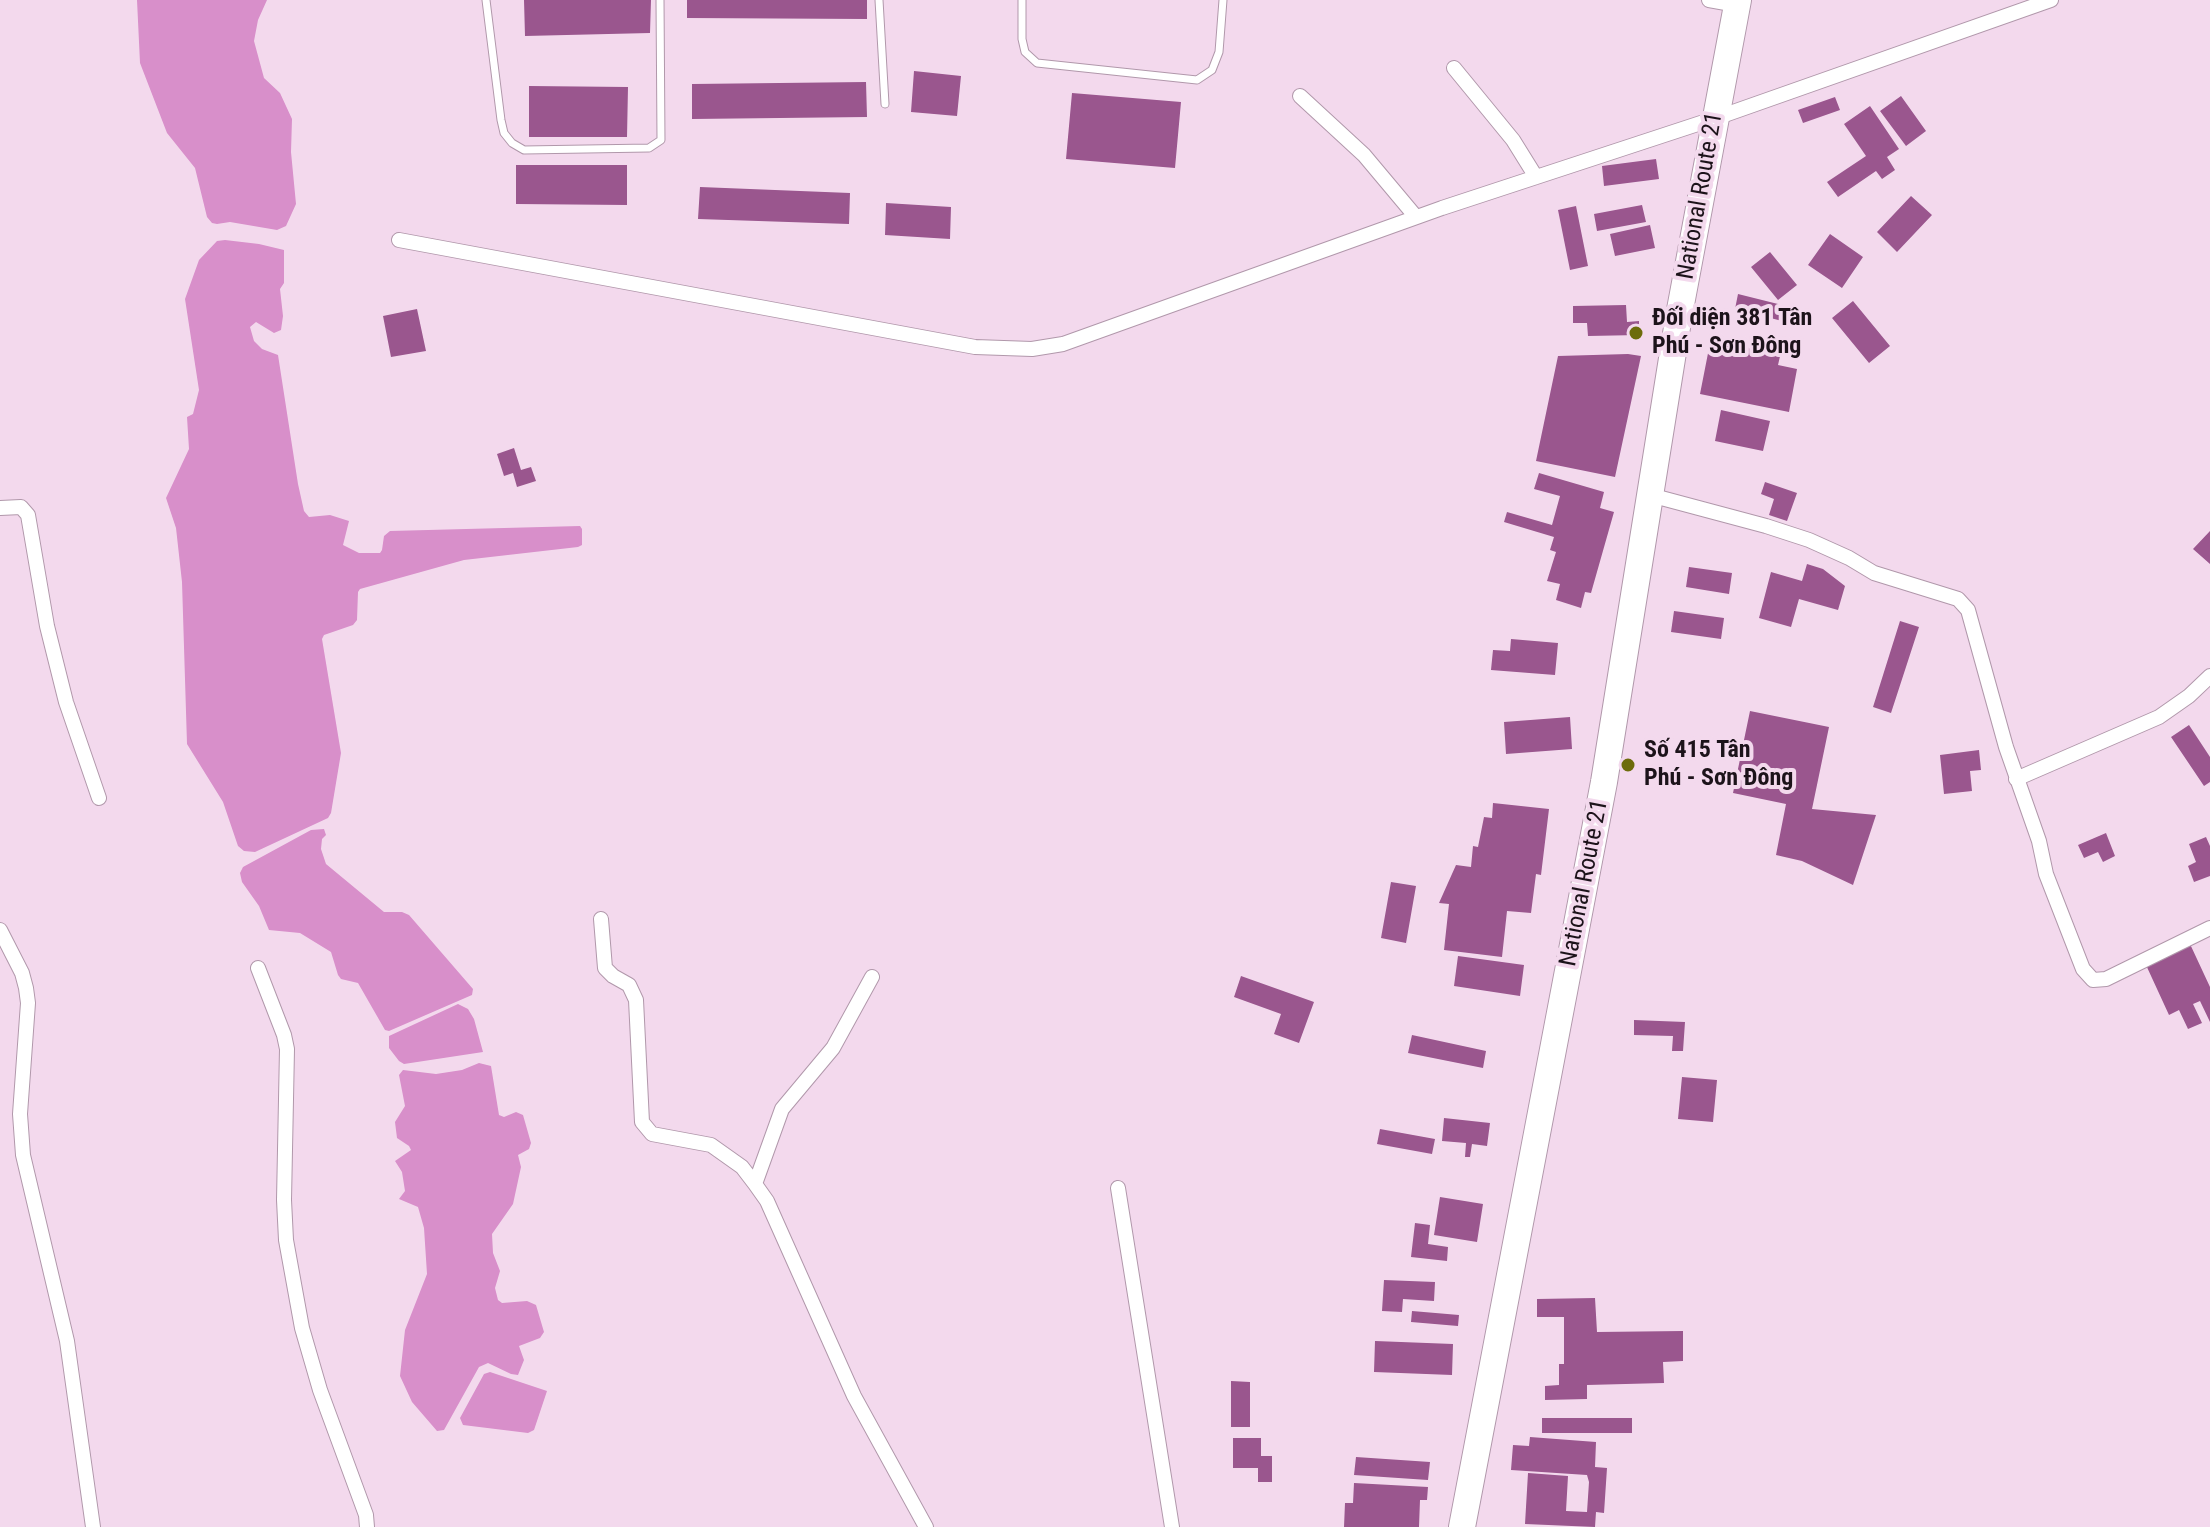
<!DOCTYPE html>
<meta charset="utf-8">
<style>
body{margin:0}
canvas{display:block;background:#f3d9ed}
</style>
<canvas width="2210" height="1527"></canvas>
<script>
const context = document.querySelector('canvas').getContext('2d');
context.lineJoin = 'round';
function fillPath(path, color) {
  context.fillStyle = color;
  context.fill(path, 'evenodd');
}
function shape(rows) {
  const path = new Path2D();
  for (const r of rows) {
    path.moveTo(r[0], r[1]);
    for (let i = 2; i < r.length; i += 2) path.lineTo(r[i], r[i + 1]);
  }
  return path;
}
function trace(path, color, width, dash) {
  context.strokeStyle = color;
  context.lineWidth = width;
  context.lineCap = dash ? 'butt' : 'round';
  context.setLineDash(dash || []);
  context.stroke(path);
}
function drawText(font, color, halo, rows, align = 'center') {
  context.font = font + ' "Roboto Condensed",sans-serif';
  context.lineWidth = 8;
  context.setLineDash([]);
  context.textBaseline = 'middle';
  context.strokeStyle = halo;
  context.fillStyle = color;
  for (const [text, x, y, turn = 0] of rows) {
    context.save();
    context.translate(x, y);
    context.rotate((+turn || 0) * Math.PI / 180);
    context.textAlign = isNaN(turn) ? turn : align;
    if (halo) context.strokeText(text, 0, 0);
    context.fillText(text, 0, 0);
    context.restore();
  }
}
fillPath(shape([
 [137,0,267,0,258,20,254,41,264,78,280,93,292,119,291,152,296,204,286,226,277,230,230,222,217,224,212,223,207,217,195,168,167,133,140,63],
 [225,240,259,244,284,250,284,283,280,289,283,316,281,330,274,333,256,322,250,327,254,341,262,349,278,355,298,484,304,511,309,517,330,515,349,521,343,545,359,553,380,553,382,550,384,536,390,531,580,526,582,529,582,545,578,547,464,560,360,589,358,592,357,620,353,625,324,635,322,639,341,753,331,813,328,818,255,852,244,851,238,846,223,802,187,744,182,582,176,528,166,498,189,449,187,417,193,414,199,390,185,299,199,260,217,241],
 [324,829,326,835,322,839,321,849,326,864,384,912,402,912,409,915,473,989,472,995,389,1031,385,1030,358,983,341,979,338,975,331,952,300,933,269,930,259,906,242,882,240,873,243,867,311,830],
 [458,1004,468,1009,474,1019,483,1052,404,1064,399,1061,389,1048,389,1036],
 [479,1063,491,1066,499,1115,504,1117,516,1112,523,1115,531,1143,529,1149,518,1155,521,1167,513,1204,492,1234,493,1253,500,1271,495,1288,498,1300,502,1303,527,1301,536,1305,544,1332,540,1338,519,1346,524,1360,518,1375,511,1374,488,1363,479,1367,444,1430,437,1431,412,1402,400,1376,405,1330,427,1274,424,1228,418,1207,399,1199,405,1191,402,1172,395,1161,411,1150,409,1146,397,1138,395,1122,405,1106,399,1075,403,1070,436,1074,462,1070],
 [490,1372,547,1391,534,1430,528,1433,463,1425,460,1418,484,1374]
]), '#d88fca');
fillPath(shape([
 [524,0,651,0,650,33,525,36],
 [687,0,867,0,867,19,687,18],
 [914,71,961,76,957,116,911,112],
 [866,82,867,117,692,119,692,84],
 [529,86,628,87,627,137,529,137],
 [1072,93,1181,102,1175,168,1066,159],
 [1901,96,1926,131,1906,146,1880,111],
 [1835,97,1840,110,1803,123,1798,110],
 [1870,106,1899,149,1887,157,1895,170,1882,179,1876,171,1838,197,1827,182,1866,156,1844,124],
 [1656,159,1659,179,1604,186,1602,166],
 [516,165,627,165,627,205,516,204],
 [700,187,850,193,849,224,698,219],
 [1911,196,1932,215,1897,252,1877,232],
 [886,203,951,207,950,239,885,235],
 [1642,205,1646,222,1597,231,1594,214],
 [1576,206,1588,266,1570,270,1558,210],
 [1650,225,1655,248,1615,256,1610,234],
 [1830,234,1863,257,1842,288,1808,265],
 [1770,252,1797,285,1778,300,1751,267],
 [1738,294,1794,308,1790,323,1735,309],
 [1853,301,1890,346,1869,363,1832,318],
 [1626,305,1627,322,1639,321,1639,335,1588,336,1587,323,1573,323,1573,306],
 [417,309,426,351,391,357,383,316],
 [1711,338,1781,352,1778,365,1797,369,1789,412,1700,394],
 [1628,354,1641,356,1615,477,1536,461,1558,356],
 [1721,410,1770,421,1763,451,1715,441],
 [514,448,521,470,531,467,536,481,517,487,513,473,504,476,497,454],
 [1539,473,1604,492,1600,508,1614,512,1591,593,1585,592,1581,608,1556,600,1560,584,1547,581,1556,552,1550,550,1554,537,1504,522,1507,512,1552,525,1560,496,1534,489],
 [1765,482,1797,493,1787,521,1769,515,1774,499,1761,494],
 [2210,531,2210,564,2193,549],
 [1807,564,1823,569,1845,586,1838,610,1799,599,1791,627,1759,618,1771,572,1802,581],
 [1689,567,1732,573,1729,594,1686,587],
 [1674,611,1724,618,1721,639,1671,632],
 [1900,621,1919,627,1891,713,1873,707],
 [1511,639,1558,643,1555,675,1491,670,1493,650,1510,651],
 [1750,711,1829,727,1812,809,1876,815,1853,885,1802,861,1776,855,1786,804,1733,793],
 [1570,717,1572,749,1506,754,1504,722],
 [2189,725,2210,757,2210,782,2204,786,2171,737],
 [1979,750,1981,770,1970,771,1972,791,1944,794,1940,755],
 [1493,803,1549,809,1541,875,1536,874,1531,913,1507,911,1502,957,1444,950,1449,904,1439,903,1456,865,1471,867,1473,846,1478,847,1484,817,1492,818],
 [2106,833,2115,856,2103,862,2098,852,2084,858,2078,845],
 [2206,837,2210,846,2210,876,2194,882,2188,866,2196,862,2189,844],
 [1391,882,1416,886,1406,943,1381,938],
 [2190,944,2210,987,2210,1022,2200,1001,2193,1004,2202,1023,2188,1029,2179,1010,2169,1015,2146,965],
 [1458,956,1524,965,1520,996,1454,986],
 [1241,976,1314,1002,1299,1043,1274,1034,1281,1014,1234,997],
 [1634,1020,1685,1022,1683,1051,1672,1051,1673,1036,1634,1035],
 [1412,1035,1486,1051,1483,1068,1408,1053],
 [1682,1077,1717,1080,1713,1122,1678,1119],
 [1444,1118,1490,1123,1487,1146,1472,1144,1470,1157,1465,1157,1466,1143,1442,1141],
 [1380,1129,1435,1139,1432,1154,1377,1144],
 [1440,1197,1483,1204,1477,1242,1434,1235],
 [1415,1223,1430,1225,1428,1244,1448,1247,1447,1261,1411,1257],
 [1384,1280,1435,1282,1434,1301,1403,1299,1402,1312,1382,1311],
 [1595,1298,1597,1332,1683,1331,1683,1361,1663,1362,1664,1383,1587,1385,1587,1399,1545,1400,1545,1386,1559,1385,1559,1364,1564,1364,1564,1317,1537,1317,1537,1299],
 [1412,1311,1459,1315,1458,1326,1411,1322],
 [1375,1341,1453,1344,1452,1375,1374,1372],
 [1231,1381,1250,1382,1250,1427,1231,1427],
 [1542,1418,1632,1418,1632,1433,1542,1433],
 [1530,1437,1596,1442,1595,1467,1607,1468,1604,1513,1596,1512,1595,1527,1525,1524,1528,1473,1568,1476,1566,1511,1587,1512,1589,1482,1587,1475,1511,1470,1513,1445,1529,1446],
 [1233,1438,1261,1438,1261,1456,1272,1456,1272,1482,1258,1482,1258,1468,1233,1468],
 [1356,1457,1430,1462,1428,1480,1354,1475],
 [1354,1483,1428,1487,1427,1500,1420,1500,1419,1527,1344,1527,1345,1503,1353,1503]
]), '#9a568e');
const lane = shape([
 [486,0,501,120,504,133,512,143,524,150,649,148,661,140,660,0],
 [879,0,885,104],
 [1022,0,1022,39,1025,52,1037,63,1197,80,1212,70,1219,52,1223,0]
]);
const street = shape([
 [1709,0,1737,5],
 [1454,68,1513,140,1536,177],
 [1300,96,1364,155,1416,217],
 [399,240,975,347,1032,349,1063,344,1442,208,1716,118,2051,0],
 [1650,495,1766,526,1809,540,1849,558,1874,573,1958,599,1968,610,2006,747,2039,841,2046,874,2083,969,2093,980,2106,979,2210,928],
 [0,508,21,507,28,515,47,626,66,702,99,798],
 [2016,779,2159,717,2189,696,2210,676],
 [601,919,605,968,613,976,629,985,636,1000,642,1122,652,1134,711,1145,742,1167,755,1184,767,1201,854,1396,926,1527],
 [0,930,22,973,26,988,28,1003,20,1114,23,1155,67,1341,93,1527],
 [258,968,284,1035,287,1049,284,1200,286,1240,302,1328,320,1390,366,1515,367,1527],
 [755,1184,782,1109,833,1048,872,977],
 [1118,1188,1172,1527]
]);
const highway = shape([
 [1462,1527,1604,782,1679,315,1738,0]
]);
trace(lane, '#b198ab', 9);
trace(street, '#b198ab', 16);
trace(highway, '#b198ab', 28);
trace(lane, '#fff', 7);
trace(street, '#fff', 14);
trace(highway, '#fff', 26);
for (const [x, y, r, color] of [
 [1636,333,8,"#6d6c0b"],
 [1628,765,8,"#6d6c0b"]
]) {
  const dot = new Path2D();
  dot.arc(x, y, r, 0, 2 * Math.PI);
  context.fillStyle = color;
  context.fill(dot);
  trace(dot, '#f3d9ed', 3);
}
drawText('24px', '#1c131a', '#f3d9ed', [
 ["National Route 21",1701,196,-80],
 ["National Route 21",1585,883,-79]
]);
drawText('bold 24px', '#1c131a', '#f3d9ed', [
 ["Đối diện 381 Tân",1652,319],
 ["Phú - Sơn Đông",1652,347],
 ["Số 415 Tân",1644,751],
 ["Phú - Sơn Đông",1644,779]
], 'left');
</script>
